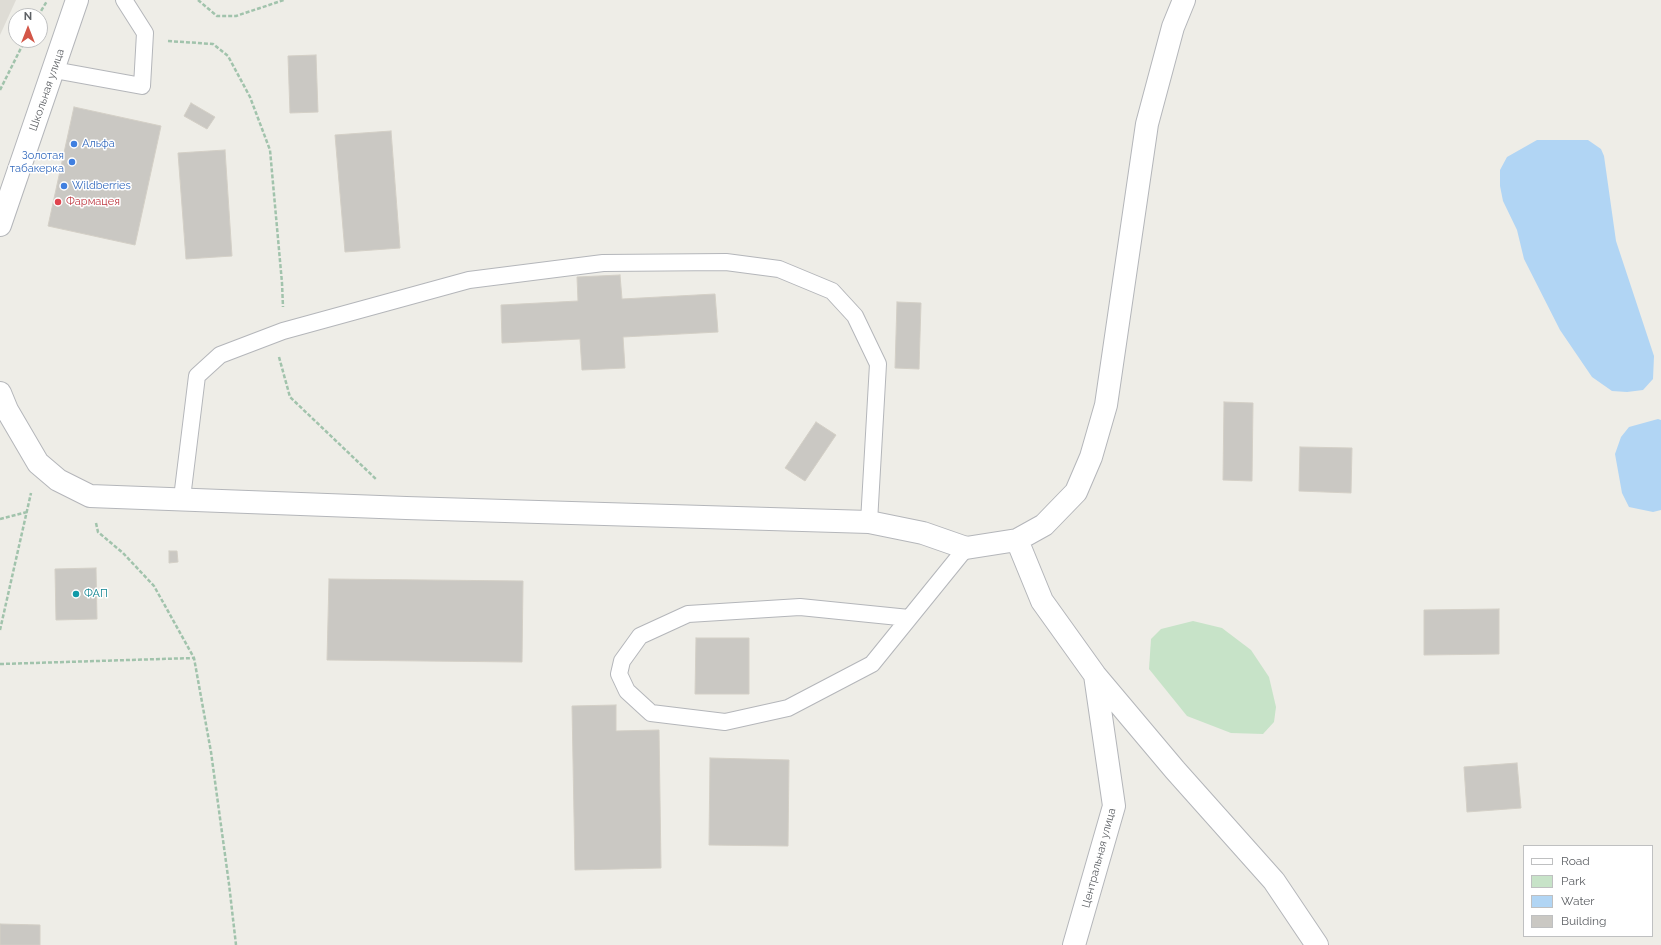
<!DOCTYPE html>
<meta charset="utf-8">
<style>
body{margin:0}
#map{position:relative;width:1661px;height:945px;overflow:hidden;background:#eeede7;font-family:Raleway,sans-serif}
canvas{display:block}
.legend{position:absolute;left:1523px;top:845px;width:130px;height:92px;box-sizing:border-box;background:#fff;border:1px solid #bfc0c1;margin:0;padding:5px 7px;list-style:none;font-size:12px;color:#5e6165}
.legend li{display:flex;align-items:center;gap:8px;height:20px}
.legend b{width:20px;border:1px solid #bfc0c1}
.north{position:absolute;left:8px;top:8px;width:40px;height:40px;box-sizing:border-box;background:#fff;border:1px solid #bfc0c1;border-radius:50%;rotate:0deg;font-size:11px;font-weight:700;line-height:16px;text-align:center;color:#5e6165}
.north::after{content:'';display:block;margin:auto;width:14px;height:18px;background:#d35648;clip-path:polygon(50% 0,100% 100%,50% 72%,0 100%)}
</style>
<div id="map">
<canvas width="1661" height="945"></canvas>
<ul class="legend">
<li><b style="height:5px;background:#fff"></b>Road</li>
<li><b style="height:11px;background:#c7e3c8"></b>Park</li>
<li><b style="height:11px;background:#b1d5f4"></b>Water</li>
<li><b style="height:11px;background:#cac8c3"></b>Building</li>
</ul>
<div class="north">N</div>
</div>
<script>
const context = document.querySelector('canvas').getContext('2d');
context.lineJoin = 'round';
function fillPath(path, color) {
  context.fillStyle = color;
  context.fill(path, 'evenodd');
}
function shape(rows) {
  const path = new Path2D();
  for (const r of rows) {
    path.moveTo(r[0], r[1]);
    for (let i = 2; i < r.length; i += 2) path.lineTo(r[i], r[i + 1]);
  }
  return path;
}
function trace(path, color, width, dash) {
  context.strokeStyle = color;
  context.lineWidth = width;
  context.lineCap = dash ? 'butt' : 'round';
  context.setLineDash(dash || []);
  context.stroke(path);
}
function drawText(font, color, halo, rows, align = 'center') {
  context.font = font + ' Raleway,sans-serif';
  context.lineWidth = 3;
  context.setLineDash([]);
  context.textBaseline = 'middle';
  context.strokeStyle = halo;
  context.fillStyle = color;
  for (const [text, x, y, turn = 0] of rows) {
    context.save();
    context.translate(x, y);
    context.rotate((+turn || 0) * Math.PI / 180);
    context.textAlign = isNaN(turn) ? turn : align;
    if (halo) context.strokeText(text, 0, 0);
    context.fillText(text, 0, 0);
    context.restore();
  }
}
fillPath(shape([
 [0,0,16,0,0,35]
]), '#dedcd5');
fillPath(shape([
 [1193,621,1222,628,1251,650,1269,677,1276,707,1274,722,1263,734,1231,733,1187,716,1149,669,1151,639,1161,629]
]), '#c7e3c8');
fillPath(shape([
 [1537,140,1588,140,1601,149,1604,156,1616,241,1654,356,1653,379,1643,390,1627,392,1612,391,1592,377,1560,330,1524,259,1517,230,1503,201,1500,186,1500,170,1507,157],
 [1658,419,1661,420,1661,510,1653,512,1629,507,1622,493,1615,454,1621,437,1629,427]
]), '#b1d5f4');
const building = shape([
 [316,55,318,112,290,113,288,56,316,55],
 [191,103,215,117,207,129,184,116,191,103],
 [74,107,161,126,135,245,48,226,74,107],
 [391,131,400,248,345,252,335,135,391,131],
 [225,150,232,256,186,259,178,153,225,150],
 [620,275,622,299,715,294,718,332,623,337,625,368,582,370,580,339,502,343,501,305,578,301,577,277,620,275],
 [897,302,921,303,919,369,895,368,897,302],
 [1224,402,1253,403,1252,481,1223,480,1224,402],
 [816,422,836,435,805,481,785,468,816,422],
 [1300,447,1352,448,1351,493,1299,491,1300,447],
 [169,551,177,551,178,562,169,563,169,551],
 [96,568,97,619,56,620,55,569,96,568],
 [329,579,523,581,522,662,327,660,329,579],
 [1499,609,1499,654,1424,655,1424,610,1499,609],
 [696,638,749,638,749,694,695,694,696,638],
 [616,705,616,731,659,730,661,868,575,870,572,706,616,705],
 [710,758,789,760,788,846,709,845,710,758],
 [1517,763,1521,808,1467,812,1464,767,1517,763],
 [0,924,40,925,40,945,0,945,0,924]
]);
fillPath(building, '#cac8c3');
trace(building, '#d3cfc6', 1);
const service = shape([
 [54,70,142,86,145,33,124,0],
 [182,498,197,376,220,355,283,331,469,280,603,263,726,262,779,269,832,291,855,316,878,364,869,522],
 [909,618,800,607,688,614,640,636,622,661,619,674,627,691,651,713,725,722,788,708,872,664,966,548]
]);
const minor = shape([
 [0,225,77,0],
 [0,393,7,410,38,463,58,480,90,496,406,508,869,522,923,533,966,548,1017,540,1044,525,1076,492,1091,457,1106,405,1147,124,1173,27,1184,0],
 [1017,540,1042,601,1095,675,1175,770,1274,881,1317,945],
 [1074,945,1114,806,1095,675]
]);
trace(service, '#b4b6ba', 18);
trace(minor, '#b4b6ba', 24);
trace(shape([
 [198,0,217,16,236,16,284,0],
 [38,16,47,1],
 [168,41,213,44,228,56,250,97,270,150,282,283,283,307],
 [0,90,25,40],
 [279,357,290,397,377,480],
 [0,519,27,512],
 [96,523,98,532,123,553,154,586,194,658,211,752,229,884,236,945],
 [0,630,31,493],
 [0,664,194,658]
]), '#a1c3ac', 2.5, [4, 2]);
trace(service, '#fff', 16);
trace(minor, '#fff', 22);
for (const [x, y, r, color] of [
 [74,144,4,"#3f7fe0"],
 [72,162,4,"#3f7fe0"],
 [64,186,4,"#3f7fe0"],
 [58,202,4,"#e0444e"],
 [76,594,4,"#0f9aa8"]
]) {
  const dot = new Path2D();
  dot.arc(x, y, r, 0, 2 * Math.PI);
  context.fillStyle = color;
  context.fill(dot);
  trace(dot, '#fff', 1.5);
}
drawText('11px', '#5e6165', '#fff', [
 ["Школьная улица",47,90,-71],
 ["Центральная улица",1099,858,-75]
]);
drawText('11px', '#366cbe', '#fff', [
 ["Альфа",82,144],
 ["Золотая",64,156,"right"],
 ["табакерка",64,169,"right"],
 ["Wildberries",72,186]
], 'left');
drawText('11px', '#be3a42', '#fff', [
 ["Фармацея",66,202]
], 'left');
drawText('11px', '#0d838f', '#fff', [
 ["ФАП",84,594]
], 'left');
</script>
